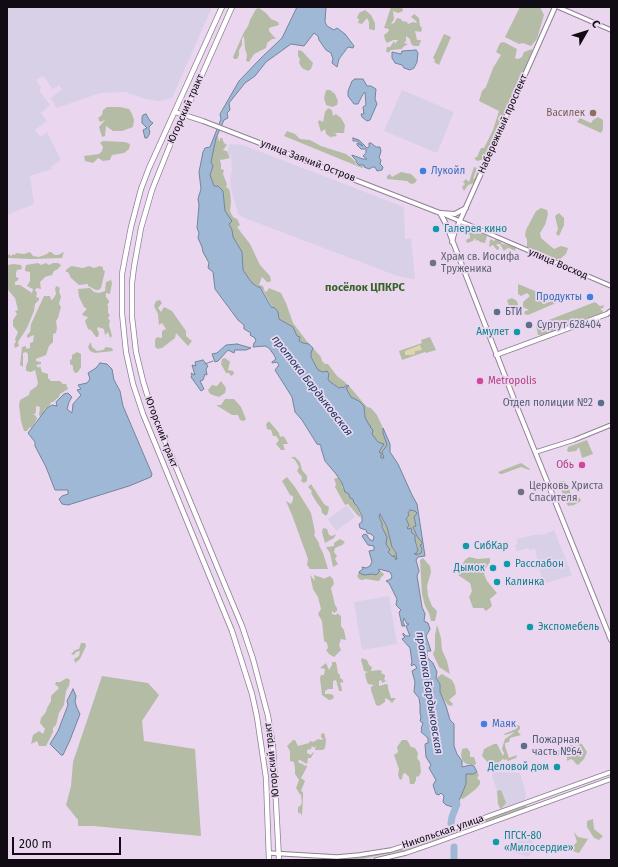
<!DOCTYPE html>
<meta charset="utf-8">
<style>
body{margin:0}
#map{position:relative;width:618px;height:867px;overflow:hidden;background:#ead7ef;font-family:"Fira Sans",sans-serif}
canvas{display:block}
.frame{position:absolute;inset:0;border:8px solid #110b13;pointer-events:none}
.north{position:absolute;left:566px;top:12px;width:40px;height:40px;-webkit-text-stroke:3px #ead7ef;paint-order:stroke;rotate:51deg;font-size:11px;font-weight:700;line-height:16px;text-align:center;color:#110b13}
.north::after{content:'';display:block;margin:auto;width:14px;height:18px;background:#110b13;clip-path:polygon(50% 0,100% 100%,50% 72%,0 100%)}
.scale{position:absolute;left:12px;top:837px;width:109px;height:18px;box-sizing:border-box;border:2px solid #110b13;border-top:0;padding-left:5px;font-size:12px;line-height:14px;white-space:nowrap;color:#110b13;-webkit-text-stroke:3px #ead7ef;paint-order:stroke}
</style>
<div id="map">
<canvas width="618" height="867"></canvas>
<div class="frame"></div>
<div class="north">С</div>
<div class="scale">200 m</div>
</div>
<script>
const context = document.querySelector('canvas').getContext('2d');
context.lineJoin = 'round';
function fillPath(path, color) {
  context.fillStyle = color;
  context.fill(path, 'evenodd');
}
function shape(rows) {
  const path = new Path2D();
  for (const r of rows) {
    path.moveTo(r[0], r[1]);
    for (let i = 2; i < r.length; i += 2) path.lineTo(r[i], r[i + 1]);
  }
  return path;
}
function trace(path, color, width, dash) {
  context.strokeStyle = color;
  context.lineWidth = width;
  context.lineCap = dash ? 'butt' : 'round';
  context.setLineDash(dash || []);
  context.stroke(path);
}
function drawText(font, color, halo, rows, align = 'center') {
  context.font = font + ' "Fira Sans",sans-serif';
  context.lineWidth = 3.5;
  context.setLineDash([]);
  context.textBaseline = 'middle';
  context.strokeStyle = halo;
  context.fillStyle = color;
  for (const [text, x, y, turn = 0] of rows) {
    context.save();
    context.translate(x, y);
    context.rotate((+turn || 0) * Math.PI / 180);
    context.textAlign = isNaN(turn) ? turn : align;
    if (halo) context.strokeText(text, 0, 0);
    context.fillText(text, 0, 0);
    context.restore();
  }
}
fillPath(shape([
 [7,7,212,7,172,98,159,101,146,99,125,92,100,93,54,109,56,107,54,105,55,103,50,99,62,89,59,85,53,89,43,76,36,80,41,88,39,90,50,105,41,113,47,121,35,130,40,137,47,132,61,160,51,167,52,169,30,176,34,204,7,215],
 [402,90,454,112,437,153,384,131],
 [230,144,243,145,404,207,405,239,411,238,415,279,400,277,242,217,238,214,231,189,230,177,232,171,231,156,228,153,228,148],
 [347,505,355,517,336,531,328,519],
 [554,530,572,575,543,584,535,549,529,550,528,548,516,551,515,545,518,544,516,539,534,535,545,534],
 [389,596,397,644,362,650,354,602],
 [493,772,520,773,526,793,525,800,503,808,492,776],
 [528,834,535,847,534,851,528,857,506,850,507,846]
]), '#d8d0e6');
fillPath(shape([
 [391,7,402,7,403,11,398,13,393,11,394,19,391,24,394,23,397,18,401,19,402,21,407,22,408,24,413,22,417,23,415,20,411,17,414,14,419,18,420,26,422,28,421,32,415,31,417,40,421,40,419,46,414,46,411,44,410,39,406,36,406,41,404,43,408,44,403,47,402,49,391,50,388,53,386,51,387,47,390,47,394,41,395,44,398,40,393,40,387,43,385,40,384,35,388,32,389,29,384,28],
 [520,7,540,7,544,15,537,39,531,46,523,43,519,44,505,37],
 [259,8,266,13,271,19,278,22,279,25,269,28,269,31,276,39,272,39,267,43,266,48,254,54,249,62,246,61,247,55,245,49,244,36,242,39,242,45,239,50,239,55,237,59,234,59,233,57,244,32,248,26,250,20,256,9],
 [365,10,371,15,375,23,375,30,373,30,369,29,369,22,367,18,362,24,358,23,359,19,357,18,359,13],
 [444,34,451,37,439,65,434,62,435,60,433,58],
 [504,42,517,49,515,58,518,59,522,57,524,52,532,49,532,51,495,139,491,142,484,159,477,161,474,158,477,157,481,148,484,148,493,130,499,111,479,101,482,91,486,87,493,68,501,55,496,52,500,43],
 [298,50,302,51,313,63,311,69,308,71,302,68,299,63,300,59,298,56],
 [326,90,330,90,335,94,338,101,337,105,332,107,326,105,324,98],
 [107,107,120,107,129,109,132,114,134,120,133,127,122,131,113,131,106,126,105,136,102,137,99,127,105,120,100,122,98,118,102,115,103,110],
 [328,108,332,110,333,116,336,114,341,118,345,125,344,133,335,133,337,136,330,137,326,134,325,129,321,132,318,122,319,120,323,122,325,112],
 [598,117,603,120,603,129,601,133,577,122,580,118,591,123,593,120],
 [287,131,295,134,300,139,310,140,321,146,346,154,354,160,356,164,363,166,362,168,284,136],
 [218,136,219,141,220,141,220,138,222,138,224,143,227,145,223,150,227,151,230,158,221,160,220,159,220,161,221,163,221,169,224,170,223,174,227,184,226,187,229,189,230,192,231,202,230,211,233,217,237,219,240,225,237,227,250,244,260,265,270,276,271,280,270,282,267,282,262,277,259,285,263,286,265,292,267,291,269,288,281,293,286,303,293,323,309,344,302,343,299,340,293,327,279,319,278,312,275,308,272,307,262,289,252,283,243,270,242,252,233,237,232,230,229,223,225,211,223,191,214,186,210,175,213,166,211,162,212,154,216,137],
 [103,141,125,142,130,144,129,149,124,153,112,155,110,160,103,161,98,158,93,163,85,161,84,156,99,154,102,151,103,147,100,143],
 [474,167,477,168,473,179,475,178,478,170,479,171,474,183,468,185,464,191,462,187,465,184,463,182,466,179,469,182],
 [401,172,411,174,417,180,415,183,411,184,407,181,387,179,387,176,390,174,392,177],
 [541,208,547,210,548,214,545,225,540,233,541,238,554,249,561,246,568,248,566,254,559,260,527,247,527,239,525,236,526,230,536,211],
 [559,213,564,218,564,225,559,236,556,234,558,229,555,216],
 [469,228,487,236,485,243,480,242,478,240,476,241,475,238,473,241,467,243,466,240,470,238,470,235,468,234],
 [490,239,494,241,496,239,501,242,502,244,511,245,516,248,515,251,509,248,506,249,504,251,500,244,498,244,496,245,499,247,499,249,497,250,493,245,489,247],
 [30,252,33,256,39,257,47,254,49,252,51,252,55,255,58,255,64,252,62,258,31,259,7,258,7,254,12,256,12,254,15,255,16,253,24,254],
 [38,263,41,265,46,263,49,265,53,263,58,263,61,265,58,269,54,271,52,275,45,277,40,282,41,289,37,288,35,290,37,293,36,297,39,298,39,300,35,304,34,311,27,328,18,342,19,346,15,348,14,344,16,342,15,339,18,332,13,326,13,320,17,314,15,311,18,310,15,298,8,290,7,265,14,264,21,265,22,269,17,270,16,273,16,277,19,278,17,281,15,282,15,285,20,285,32,293,33,289,27,286,30,281,30,272,25,271,25,269,26,265],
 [71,266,83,268,89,266,94,268,100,266,103,267,103,270,105,271,101,288,99,290,96,290,88,286,88,284,79,285,71,278,68,272,66,272,66,270],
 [111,280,112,283,110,294,106,293,106,297,109,301,109,303,107,304,108,306,108,313,110,315,108,318,110,321,109,325,112,336,110,338,108,332,105,335,104,329,98,327,97,329,99,333,98,337,96,337,91,330,88,329,85,321,88,317,84,316,82,314,87,309,84,307,79,297,78,289,90,288,94,292,99,293,105,291,106,282],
 [518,284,547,296,546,303,555,300,556,303,528,315,524,314,525,311,529,310,523,307,523,302,530,296,527,293,521,296,518,294],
 [57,286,60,288,59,291,61,297,59,304,61,307,58,318,56,321,57,328,56,333,53,334,53,342,49,346,46,355,36,359,36,361,41,362,41,364,36,365,39,368,40,366,42,372,48,374,48,378,51,381,60,381,63,384,66,384,68,389,60,394,59,397,53,402,51,402,50,405,45,409,43,414,40,416,39,415,40,407,36,406,36,411,35,414,33,414,36,416,37,419,32,427,29,428,27,431,24,431,21,421,19,405,20,400,29,395,30,391,37,386,38,383,35,370,31,372,26,371,26,366,28,361,28,354,26,352,23,353,23,367,20,365,22,347,26,346,26,349,30,348,30,343,33,342,34,335,27,338,27,335,30,332,31,324,44,296,50,296,51,300,53,299,56,294,55,288],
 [512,298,517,301,520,312,514,314,512,306,509,306,507,300],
 [160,300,162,303,158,308,161,312,164,307,172,311,186,331,186,336,192,341,188,346,176,333,175,338,162,348,158,349,155,347,155,340,157,337,162,338,162,331,166,329,162,323,159,325,158,314,154,306,156,301],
 [595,302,600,306,604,305,603,308,600,309,603,311,602,313,586,319,580,319,578,321,550,333,541,335,538,335,536,325],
 [430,337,436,350,426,353,425,352,402,360,399,351,422,343,421,340],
 [90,343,91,343,92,347,97,351,103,350,106,347,112,348,113,351,95,353,90,351,88,347],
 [313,348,321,357,322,361,325,364,328,364,337,376,345,382,347,385,346,387,343,388,339,388,329,381,328,379,329,374,318,370,311,357,311,353],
 [77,352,81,354,81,367,78,372,75,373,73,370,73,366,70,364,70,360,72,359,72,355],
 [225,358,230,362,228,370,233,371,234,374,231,376,229,373,226,373,221,364,222,359],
 [221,381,226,388,225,393,219,397,210,394,208,390,212,385,217,386],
 [349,386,367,407,371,408,377,415,383,428,383,433,387,445,383,453,384,458,381,458,379,452,380,449,383,447,383,444,380,443,374,438,365,417,365,409,351,397,346,388],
 [225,399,234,399,241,407,246,419,244,421,240,420,238,415,232,415,216,405,221,405],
 [269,421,279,433,280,437,283,436,285,438,288,444,283,444,285,450,281,450,276,444,279,440,276,436,273,436,271,430,267,429,266,424],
 [587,440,593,454,582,458,579,447,576,451,569,452,567,451,568,447],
 [291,457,295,457,300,462,302,470,307,476,307,481,304,483,301,481,302,477,297,471,299,467,295,460],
 [521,463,530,469,529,470,521,467,502,474,500,474,498,472],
 [287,477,295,487,311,513,315,532,314,535,319,543,319,545,323,553,328,569,310,569,307,565,308,559,292,515,286,501,291,504,293,500,293,496,290,495,282,481],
 [336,478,338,478,342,483,342,487,353,499,362,518,358,516,348,504,345,505,335,487,336,484,334,479],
 [560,481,565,481,567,483,573,500,580,498,581,501,574,505,568,506,558,483],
 [311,484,324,504,329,507,328,513,326,516,322,513,321,508,317,503,311,493,312,491,308,487],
 [410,510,415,511,417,513,414,517,416,526,413,527,418,538,422,542,421,553,416,555,414,553,418,547,415,540,415,535,412,533,411,528,407,529,407,528,406,519],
 [380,513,383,521,387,527,393,550,396,553,397,559,395,560,388,552,389,549,386,544,385,535,379,517],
 [323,528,327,529,329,535,332,536,336,534,334,538,325,543,322,532],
 [340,539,345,542,342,545,335,548,334,552,337,556,335,559,338,564,333,567,330,553,326,547,334,546,334,543],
 [469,557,478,559,490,558,490,562,487,566,484,574,487,581,497,593,490,599,492,606,486,611,483,608,473,608,469,597,472,591,470,583,458,575,462,565,465,560],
 [423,558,430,566,431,572,427,586,428,596,432,606,437,611,435,621,431,621,429,613,425,606,422,594,420,560],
 [380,571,384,574,383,576,381,577,380,580,378,581,366,579,362,580,359,579,357,576,359,573,364,575],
 [310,575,315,581,314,575,323,578,323,579,330,576,333,579,334,584,331,588,335,605,337,608,337,611,334,613,332,611,332,614,336,615,339,612,338,614,341,616,341,626,344,630,346,640,341,639,339,645,341,650,334,657,329,654,326,650,328,648,327,643,324,641,322,621,318,614,321,609,318,597,313,589],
 [437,625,441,638,442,650,447,661,450,674,439,667,433,654,435,649,435,635],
 [81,643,85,643,86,646,80,659,75,663,74,659,79,656,80,651,76,652,74,655,71,654,75,650,79,649],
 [362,658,367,660,369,665,372,667,371,671,379,670,382,671,381,673,385,675,385,677,384,679,386,681,382,683,381,680,379,681,379,686,386,684,388,685,388,688,391,698,396,698,392,703,389,700,385,698,385,702,379,706,376,705,371,690,371,687,374,685,368,684,366,679,365,673,368,672,364,671,361,660],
 [332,662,336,662,338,673,340,675,340,678,343,680,343,683,340,682,342,689,342,691,339,691,336,680,333,681,333,689,328,689,325,691,325,694,331,694,334,696,333,699,329,700,322,695,320,678,321,675,324,675,325,669,320,668,326,663,329,670,332,665],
 [442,674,452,680,455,686,456,694,449,700,453,704,452,706,448,705,444,700,440,692,440,684,436,678],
 [102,676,148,683,159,695,142,721,144,741,195,749,201,836,93,826,78,826,78,820,66,805,71,786,73,762],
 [67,678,70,680,69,686,66,691,64,705,59,713,56,725,53,728,53,732,46,746,39,746,37,741,31,744,33,735,39,731,43,734,45,729,40,723,41,718,46,712,47,708,51,701,51,696,59,688,55,684,56,682,60,682],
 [517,725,520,726,520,729,518,731,518,732,521,735,510,738,509,742,505,743,505,746,509,758,517,755,516,758,508,761,506,759,505,760,503,759,498,763,494,763,490,765,482,756,484,749,494,744,497,744,503,756,504,753,502,749,503,745,505,739,515,732,505,735,504,734,516,729,515,727],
 [324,733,326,740,325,748,323,750,315,750,316,746,314,748,312,746,311,749,307,750,307,753,311,755,312,753,314,752,311,758,308,758,307,764,300,760,298,761,299,763,303,764,304,766,306,765,307,767,301,778,305,781,301,791,303,792,303,798,302,816,300,812,299,814,298,812,298,807,300,806,302,803,301,795,299,793,298,791,296,788,299,780,295,774,295,768,294,762,290,761,290,751,287,746,293,740,295,740,298,746,309,743,310,741,313,742,318,739,322,740,323,739,321,737,321,734],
 [402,740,407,740,411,747,415,748,418,753,417,758,420,762,421,772,419,776,416,777,416,780,414,784,410,784,409,777,405,773,403,774,402,779,400,780,398,775,399,769,394,755,398,752,397,747],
 [575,742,582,744,587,752,584,759,578,765,576,764,574,761,571,759,567,761,567,757,564,753,557,756,555,754,555,751,560,750,563,751,564,747,566,747,567,751,569,750,568,746,572,745,578,746,579,744,572,743],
 [467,748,470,752,470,757,474,757,476,763,475,765,466,764,462,760,461,755,462,749],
 [477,772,479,775,477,778,480,781,480,784,476,789,463,799,460,798,466,784,466,774,473,774],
 [501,790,506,803,501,809,500,808,498,804,497,791],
 [524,806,527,806,525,808,411,849,362,859,328,860,363,857,402,849],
 [593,819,594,829,603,836,599,840,594,838,587,827,587,821],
 [574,832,578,837,588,839,579,853,566,849,573,846,577,842]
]), '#b4bca6');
fillPath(shape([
 [420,345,422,350,415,351,415,354,412,355,405,355,405,351]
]), '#dfd5b0');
const water = shape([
 [297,7,326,7,325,22,327,26,334,30,337,28,345,34,354,46,353,48,348,47,339,59,337,67,332,63,333,59,331,53,326,50,319,40,318,36,314,33,304,46,291,44,266,62,255,76,245,83,229,103,230,110,227,113,228,118,224,120,216,138,211,162,213,166,210,175,214,186,218,186,223,191,225,211,232,221,229,224,232,230,233,237,242,252,243,270,252,283,258,287,260,287,271,307,275,308,278,312,279,319,293,327,297,336,300,337,299,341,303,343,309,344,313,348,311,353,311,357,318,370,323,372,327,371,329,374,328,379,329,381,339,388,342,387,343,388,347,385,349,386,346,388,351,397,359,401,364,406,365,417,369,425,371,426,370,427,373,430,372,434,378,442,384,444,379,452,381,453,381,458,384,458,382,452,387,445,383,433,383,428,390,444,390,452,398,464,412,495,417,504,425,556,418,557,416,560,419,571,417,576,422,607,425,614,424,621,428,623,430,629,426,636,431,651,427,651,427,654,428,658,433,663,437,672,436,678,440,684,440,692,446,706,450,720,454,724,454,746,457,754,462,761,462,767,471,765,474,766,477,772,473,774,466,774,466,784,456,808,446,805,443,802,444,796,441,793,439,795,436,794,433,785,436,780,429,768,431,765,426,757,425,744,428,743,428,738,421,732,422,730,421,729,423,723,420,721,421,717,420,713,420,705,419,698,414,692,415,682,412,671,417,668,414,664,412,666,411,665,412,662,410,648,402,639,405,637,403,635,403,633,406,636,410,636,406,626,409,624,407,624,404,618,403,622,405,626,402,626,399,612,401,610,396,605,397,599,389,583,386,581,391,579,392,576,390,572,379,569,378,570,380,571,376,575,373,574,364,575,359,573,359,572,363,569,362,567,366,568,370,566,372,562,369,551,374,550,374,546,368,545,362,536,364,534,367,535,369,539,373,541,374,537,371,534,367,533,366,530,360,528,359,524,362,522,362,516,357,506,354,503,353,499,350,498,349,494,345,492,342,483,336,474,325,461,321,448,321,445,317,444,302,420,295,412,292,397,275,370,279,365,277,362,272,363,272,362,276,359,274,355,269,348,265,346,253,347,254,343,256,341,255,338,250,335,251,333,244,329,244,325,238,320,215,289,213,272,208,268,209,263,203,252,202,247,198,238,199,233,197,228,199,205,198,199,201,189,199,172,203,152,205,148,210,147,221,119,220,114,239,81,260,59,282,38,297,7],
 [410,510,415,511,417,513,414,517,416,526,413,527,418,538,422,542,422,544,420,545,422,549,421,553,416,555,414,553,416,554,418,550,415,540,415,535,412,533,411,528,408,529,407,528,409,525,406,519,409,515,408,513,410,510],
 [380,514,387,527,392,547,396,553,397,559,396,560,394,555,393,557,388,552,390,550,386,544,387,537,382,527,382,523,379,517,380,514],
 [416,50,418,53,417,62,414,68,410,70,404,68,402,65,395,63,392,58,392,52,401,54,402,51,416,50],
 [355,79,363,79,367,86,371,86,376,89,375,99,377,104,370,120,367,121,362,117,361,114,364,114,363,107,366,105,365,92,363,94,358,104,354,104,348,96,348,91,352,81,355,79],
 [146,114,150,121,153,123,149,127,149,130,150,131,149,135,147,138,145,138,143,130,147,128,142,123,142,117,143,115,146,114],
 [353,138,359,140,367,148,369,147,369,143,371,143,376,147,380,147,381,151,379,158,381,160,380,164,383,167,382,170,377,171,375,167,373,167,369,169,364,167,364,165,359,165,356,162,356,160,352,156,352,155,363,159,367,159,363,156,366,153,366,149,361,149,357,145,357,143,363,146,357,141,353,141,353,138],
 [237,344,251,348,246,350,235,350,234,353,228,350,218,361,215,362,212,354,217,353,226,345,237,344],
 [203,360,208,366,206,369,207,375,205,374,203,380,200,381,204,389,201,391,191,377,192,375,191,373,195,375,192,365,196,366,195,362,203,360],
 [100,363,107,364,112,369,114,380,120,391,123,406,152,474,151,477,129,486,68,505,62,504,59,499,62,496,68,494,68,490,55,490,46,467,35,446,35,442,28,433,47,408,52,405,57,406,56,402,64,394,68,393,72,397,69,402,67,409,72,413,73,404,81,395,77,390,81,389,78,385,87,383,90,379,88,373,96,368,100,363],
 [73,689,76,696,75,702,77,708,80,714,70,740,63,755,61,755,50,744,58,731,68,705,67,701,73,689]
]);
fillPath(water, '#9fb8d5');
trace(water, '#74849b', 1);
trace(shape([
 [205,364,213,361]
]), '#74849b', 1);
trace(shape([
 [451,823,452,817,457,804,455,799],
 [454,847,454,860]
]), '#9fb8d5', 7);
const tertiary = shape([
 [558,7,611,30],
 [441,213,611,286],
 [536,452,574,440,611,425],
 [269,853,337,857,359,855,391,850,425,839,611,772],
 [376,860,406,853,435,843,611,779]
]);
const secondary = shape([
 [175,112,203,121,440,213,455,214,466,208],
 [440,213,446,224,517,407,611,640],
 [452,242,454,234,555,7],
 [496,355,607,314,611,311]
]);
const primary = shape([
 [222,7,149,168,141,189,131,227,125,258,122,274,122,313,126,352,133,384,143,414,232,631,252,694,257,717,266,778,269,860],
 [232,7,184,115,174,135,152,190,141,228,134,267,132,283,132,317,136,352,143,381,151,407,224,583,242,626,253,659,268,716,273,746,279,860]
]);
trace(tertiary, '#907f95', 5.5);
trace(secondary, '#907f95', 6);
trace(primary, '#907f95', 6);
trace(tertiary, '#fff', 3.5);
trace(secondary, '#fff', 4);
trace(primary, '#fff', 4.5);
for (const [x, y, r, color] of [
 [593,113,4,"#8d6e63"],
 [423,171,4,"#3f7fe0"],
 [436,229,4,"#0f9aa8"],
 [433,263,4,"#6b7280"],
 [590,297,4,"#3f7fe0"],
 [497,312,4,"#5c6f8a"],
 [529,325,4,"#5c6f8a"],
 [517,332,4,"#0f9aa8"],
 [480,381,4,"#d1479c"],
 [601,403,4,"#5c6f8a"],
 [582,465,4,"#d1479c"],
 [521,492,4,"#6b7280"],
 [466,546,4,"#0f9aa8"],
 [507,564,4,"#0f9aa8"],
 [493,568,4,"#0f9aa8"],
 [497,582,4,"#0f9aa8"],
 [530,627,4,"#0f9aa8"],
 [484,724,4,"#3f7fe0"],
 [524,746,4,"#5c6f8a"],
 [557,767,4,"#0f9aa8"],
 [496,842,4,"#0f9aa8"]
]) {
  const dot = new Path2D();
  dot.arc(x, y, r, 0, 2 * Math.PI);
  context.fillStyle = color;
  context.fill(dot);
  trace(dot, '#ead7ef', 1.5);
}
drawText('10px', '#110b13', '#ead7ef', [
 ["Югорский тракт",186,109,-66],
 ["Набережный проспект",503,124,-66],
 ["улица Заячий Остров",308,161,21],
 ["улица Восход",558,264,23],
 ["Югорский тракт",161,432,69],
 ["Югорский тракт",272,760,-96],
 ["Никольская улица",443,832,-19]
]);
drawText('10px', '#785e54', '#ead7ef', [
 ["Василек",585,113]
], 'right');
drawText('10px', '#366cbe', '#ead7ef', [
 ["Лукойл",431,171],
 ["Продукты",582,297,"right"],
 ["Маяк",492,724]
], 'left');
drawText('10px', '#0d838f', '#ead7ef', [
 ["Галерея кино",444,229],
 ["Амулет",509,332,"right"],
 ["СибКар",474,546],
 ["Расслабон",515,564],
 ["Дымок",485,568,"right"],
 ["Калинка",505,582],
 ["Экспомебель",538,627],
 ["Деловой дом",549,767,"right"],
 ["ПГСК-80",504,836],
 ["«Милосердие»",504,848]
], 'left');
drawText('10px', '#5b616d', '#ead7ef', [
 ["Храм св. Иосифа",441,257],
 ["Труженика",441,269],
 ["Церковь Христа",529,486],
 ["Спасителя",529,498]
], 'left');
drawText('10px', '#4e5e75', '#ead7ef', [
 ["БТИ",505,312],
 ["Сургут 628404",537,325],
 ["Отдел полиции №2",593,403,"right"],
 ["Пожарная",532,740],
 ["часть №64",532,752]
], 'left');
drawText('10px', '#b23c85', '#ead7ef', [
 ["Metropolis",488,381],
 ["Обь",574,465,"right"]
], 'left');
drawText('bold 11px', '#376228', '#ead7ef', [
 ["посёлок ЦПКРС",365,288]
]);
drawText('italic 11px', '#10365d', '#ead7ef', [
 ["протока Бардыковская",312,386,52],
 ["протока Бардыковская",429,693,81]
]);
</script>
